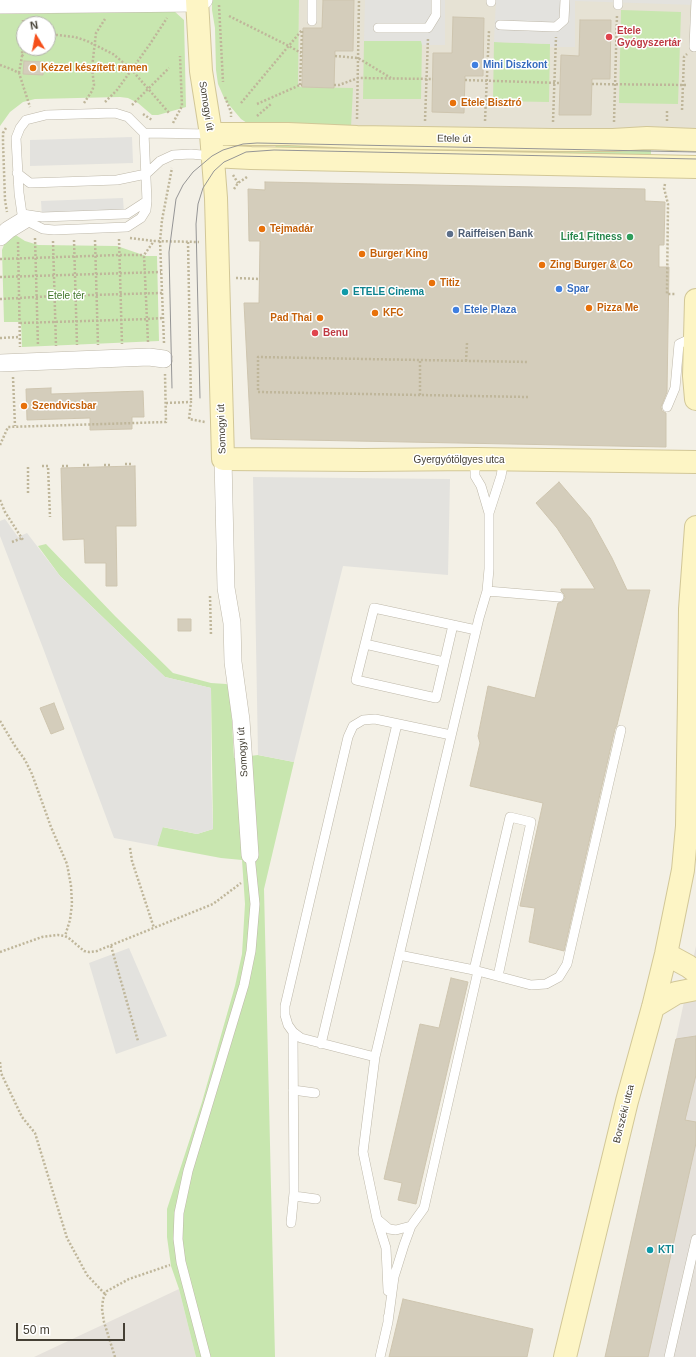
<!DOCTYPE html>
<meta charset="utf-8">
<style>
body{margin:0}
#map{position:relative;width:696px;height:1357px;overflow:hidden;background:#f3f0e6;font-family:Helvetica,sans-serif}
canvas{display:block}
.north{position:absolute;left:16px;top:16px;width:40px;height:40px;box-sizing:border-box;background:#fff;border:1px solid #b5b3ae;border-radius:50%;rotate:350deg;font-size:11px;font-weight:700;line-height:16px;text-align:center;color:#454035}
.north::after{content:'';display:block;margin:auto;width:14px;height:18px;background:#f54f1a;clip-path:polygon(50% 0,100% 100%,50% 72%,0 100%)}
.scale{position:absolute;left:16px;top:1323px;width:109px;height:18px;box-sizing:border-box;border:2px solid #454035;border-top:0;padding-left:5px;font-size:12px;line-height:14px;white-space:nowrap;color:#454035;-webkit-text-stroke:3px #fff;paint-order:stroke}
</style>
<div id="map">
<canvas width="696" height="1357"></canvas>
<div class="north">N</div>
<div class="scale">50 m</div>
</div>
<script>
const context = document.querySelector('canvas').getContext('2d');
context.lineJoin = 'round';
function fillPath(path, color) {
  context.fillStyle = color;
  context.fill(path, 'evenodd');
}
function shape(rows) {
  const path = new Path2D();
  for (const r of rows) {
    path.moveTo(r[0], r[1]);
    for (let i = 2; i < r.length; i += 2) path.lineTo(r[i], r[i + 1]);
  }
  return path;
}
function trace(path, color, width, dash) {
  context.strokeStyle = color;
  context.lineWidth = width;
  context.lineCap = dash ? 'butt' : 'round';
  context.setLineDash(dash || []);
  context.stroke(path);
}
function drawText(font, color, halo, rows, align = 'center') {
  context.font = font + ' Helvetica,sans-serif';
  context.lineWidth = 3;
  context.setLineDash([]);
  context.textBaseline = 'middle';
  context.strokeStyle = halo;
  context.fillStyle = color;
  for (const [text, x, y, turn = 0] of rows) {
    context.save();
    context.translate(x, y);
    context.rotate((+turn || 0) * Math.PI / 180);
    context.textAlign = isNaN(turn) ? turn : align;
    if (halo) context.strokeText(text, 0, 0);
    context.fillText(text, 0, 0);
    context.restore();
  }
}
fillPath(shape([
 [299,0,696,0,696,133,351,127,297,87]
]), '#e6e2d4');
fillPath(shape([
 [696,946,696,1357,605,1357,676,1039],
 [179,1289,196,1357,34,1357]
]), '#e5e1db');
fillPath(shape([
 [212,0,299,0,298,87,353,88,351,127,255,125,247,123,241,119,225,100,218,84,216,70,215,28,212,10],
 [621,10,681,12,678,104,619,103],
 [174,11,184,20,186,107,158,115,152,115,138,103,128,98,120,97,35,99,23,102,10,112,0,126,0,14],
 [24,24,48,24,48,48,24,48],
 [364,41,422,41,421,99,363,99],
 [494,42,550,44,549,102,493,101],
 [275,142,651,149,651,159,276,152],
 [14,234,25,241,38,245,117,246,146,256,157,256,159,341,22,347,21,322,4,322,2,250,5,242],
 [46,544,115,616,173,673,211,683,226,684,230,685,234,758,258,755,294,762,264,889,275,1357,196,1357,179,1289,171,1266,167,1237,167,1209,202,1102,235,986,242,954,245,904,242,860,221,858,157,846,162,827,197,834,213,829,211,688,165,677,60,576,38,546]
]), '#c8e6af');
fillPath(shape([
 [365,0,445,0,445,45,422,45,421,41,364,41],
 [496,0,696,0,696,5,575,1,575,47,550,47,550,44,494,42],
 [132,137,133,163,30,166,30,140],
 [123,198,124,214,42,217,41,201],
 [253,477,450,479,448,575,343,566,294,762,258,755],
 [5,519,18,537,27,533,60,576,165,677,211,688,211,776,213,829,197,834,163,827,157,846,114,838,43,648,0,536,0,521],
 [129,948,167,1036,116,1054,89,963]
]), '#e3e2de');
const building = shape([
 [323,0,354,0,353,51,335,51,334,88,302,87,303,28,322,28,323,0],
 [453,17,484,18,483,76,465,76,464,113,432,112,433,53,452,53,453,17],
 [580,20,611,20,610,79,592,79,591,115,559,115,561,55,579,56,580,20],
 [24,61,44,62,43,75,23,74,24,61],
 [265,182,645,189,645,201,665,202,664,245,659,245,659,267,669,267,667,392,661,407,662,411,666,413,666,447,251,439,244,303,259,303,260,241,249,241,248,189,265,190,265,182],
 [51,388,51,394,143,391,144,417,132,417,132,429,90,430,90,418,27,420,26,389,51,388],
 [135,466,136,526,116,526,117,586,106,586,106,563,85,563,84,539,63,540,61,468,135,466],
 [559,482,590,518,612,558,627,590,650,590,617,725,615,729,564,951,529,942,535,908,520,906,543,803,470,786,480,743,478,736,488,686,535,698,558,603,562,602,565,598,564,594,561,591,561,589,595,589,570,548,557,528,536,503,559,482],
 [178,619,191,619,191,631,178,631,178,619],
 [54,703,64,729,51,734,40,708,54,703],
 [451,978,468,982,416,1204,398,1200,402,1183,384,1179,420,1024,439,1028,451,978],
 [696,1036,696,1075,685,1120,696,1122,696,1143,648,1357,605,1357,676,1039,696,1036],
 [403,1299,533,1329,527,1357,389,1357,403,1299]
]);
fillPath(building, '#d4cdbb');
trace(building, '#cec5af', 1);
const lane = shape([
 [491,2,491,0],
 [618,5,618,0],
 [312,21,312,0],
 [500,25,556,27,564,20,565,0],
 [378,28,428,28,436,15,436,0],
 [694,47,696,0],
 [115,113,128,117,144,133,147,201,146,210,141,218,127,227,54,230,43,229,27,221,22,214,19,193,16,138,20,128,26,120,46,115,115,113],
 [144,133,211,134],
 [17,173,30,183,117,180,146,174,160,161,173,155,191,154,212,156],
 [22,214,42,217,124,214,127,214,147,201],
 [667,407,675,388,679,344,694,337],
 [475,459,475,476,481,486,489,513],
 [487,591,559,597],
 [453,625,436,698,356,680,374,608,453,625,476,630],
 [365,644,444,662],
 [399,955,474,970,531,985,546,984,559,977,567,964,621,730],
 [474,970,510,817,531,822,498,976],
 [321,1044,397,724],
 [375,1057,301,1038,293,1032,288,1025,285,1015,285,1006,348,737,353,726,363,720,375,719,451,735],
 [293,1090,315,1093],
 [294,1196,316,1199],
 [377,1219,386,1248,388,1291],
 [291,1223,294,1193,293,1032],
 [411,1226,396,1230,389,1229,377,1219,363,1152,375,1057,479,618,487,591,489,569,489,513,501,476,504,459],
 [388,1322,394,1277,404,1245,411,1226,424,1208,478,971],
 [206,1357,181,1262,178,1239,179,1213,188,1171,244,985,251,951,255,904,250,855],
 [380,1357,388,1322,388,1317],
 [669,1357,696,1239]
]);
const street = shape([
 [0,5,198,3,204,0],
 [0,237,8,230,26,219],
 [0,363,149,357,164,359],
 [223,459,226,588,232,623,233,662,241,720,250,855]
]);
const secondary = shape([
 [197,0,201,71,211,134,216,198,223,459,363,460,475,459,696,462],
 [211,134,288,134,357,137,553,140,613,140,647,138,696,140],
 [212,156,251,158,696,167],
 [696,300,694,376,696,399],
 [666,954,688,966,696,972],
 [653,1007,676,993,696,989],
 [565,1357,627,1101,653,1007,666,954,683,870,687,826,689,697,690,609,696,527]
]);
trace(lane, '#beb8a9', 10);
trace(street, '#beb8a9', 18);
trace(secondary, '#d2c797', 24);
trace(shape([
 [219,5,223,82],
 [229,16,289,46,301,53],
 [48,34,75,37,87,41,113,54,131,69,170,114],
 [22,56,28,48],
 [335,56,358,58,391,78],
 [0,65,11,69,19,73,30,107],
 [19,73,22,56,23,20],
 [465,80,560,83],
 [592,84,688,85],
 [300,85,302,31],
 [334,85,339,85,358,78,433,79],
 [225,97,231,112,231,117],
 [105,102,117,90,150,44,167,18],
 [84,103,92,91,94,85,92,68,96,33,105,19],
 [241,103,302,30],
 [257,104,300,85,302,85],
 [132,105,169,68],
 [682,110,684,57,687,54],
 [143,114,152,120],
 [257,116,271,104],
 [357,119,359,0],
 [425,121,428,38],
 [485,121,489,31],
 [667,121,667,110],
 [553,122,556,37],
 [614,122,617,15],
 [173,123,182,106,180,56],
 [6,128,3,133,3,142,5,200,7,212],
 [233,175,238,183],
 [665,184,664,188,668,204,667,294,676,294],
 [234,189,238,183,247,177],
 [35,238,38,346],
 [130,238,154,241,199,242],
 [119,239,122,344],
 [74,240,77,345],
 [95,240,98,345],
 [53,241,56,346],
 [18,242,20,347],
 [188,242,191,402],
 [0,259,119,255,144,255],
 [0,277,161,272],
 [236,278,260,279],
 [0,299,55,296,162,293],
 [20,323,148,319,163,318],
 [0,338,20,337],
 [148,342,144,255,154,241],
 [164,343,160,241,162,220,172,168],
 [466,361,467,343],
 [13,377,15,426],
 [420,395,420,360],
 [528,397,258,392,258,357,528,362],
 [166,403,191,402,189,419,205,422],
 [0,445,8,427,166,422,165,374],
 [125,464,131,464],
 [83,465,90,465],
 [104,465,111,465],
 [42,466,48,466,50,517],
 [62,466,69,466],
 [28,467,28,494],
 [0,500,5,512,23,540],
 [12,542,22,538],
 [210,596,211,636],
 [0,721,15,746,25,760,32,774,51,827,67,864,71,886,72,904,70,920,65,936],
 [130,848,132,861,154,928],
 [111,946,138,1041],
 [0,952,42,937,58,935,65,936,70,939,84,951,89,952,97,951,213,904,241,883],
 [0,1062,1,1073,22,1117,35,1133,67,1238,87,1275,105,1294],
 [115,1357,104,1322,102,1309,103,1299,107,1291,129,1279,170,1265]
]), '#bfb69a', 2.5, [2, 2]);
trace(lane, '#fff', 9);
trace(street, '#fff', 17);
trace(secondary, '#fdf5c5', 22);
trace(shape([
 [172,388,169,252,176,199,183,185,193,172,212,156,223,150,243,144,257,143,696,152],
 [200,398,196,224,198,204,203,188,214,171,224,162,233,158,246,152,274,150,696,159]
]), '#959595', 1);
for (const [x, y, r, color] of [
 [609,37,4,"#e0444e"],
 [475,65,4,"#3f7fe0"],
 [33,68,4,"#e8710a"],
 [453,103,4,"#e8710a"],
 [262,229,4,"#e8710a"],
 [450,234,4,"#5c6f8a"],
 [630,237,4,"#2e9e5b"],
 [362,254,4,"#e8710a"],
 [542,265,4,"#e8710a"],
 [432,283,4,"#e8710a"],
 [559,289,4,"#3f7fe0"],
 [345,292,4,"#0f9aa8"],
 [589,308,4,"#e8710a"],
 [456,310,4,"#3f7fe0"],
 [375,313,4,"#e8710a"],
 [320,318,4,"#e8710a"],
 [315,333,4,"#e0444e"],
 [24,406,4,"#e8710a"],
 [650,1250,4,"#0f9aa8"]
]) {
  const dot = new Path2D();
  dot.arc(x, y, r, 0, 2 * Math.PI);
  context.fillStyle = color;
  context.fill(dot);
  trace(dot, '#fff', 1.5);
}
drawText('bold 10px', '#be3a42', '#fff', [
 ["Etele",617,31],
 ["Gyógyszertár",617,43],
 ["Benu",323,333]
], 'left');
drawText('bold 10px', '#366cbe', '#fff', [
 ["Mini Diszkont",483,65],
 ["Spar",567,289],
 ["Etele Plaza",464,310]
], 'left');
drawText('bold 10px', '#c56008', '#fff', [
 ["Kézzel készített ramen",41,68],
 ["Etele Bisztró",461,103],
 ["Tejmadár",270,229],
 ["Burger King",370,254],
 ["Zing Burger & Co",550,265],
 ["Titiz",440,283],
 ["Pizza Me",597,308],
 ["KFC",383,313],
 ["Pad Thai",312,318,"right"],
 ["Szendvicsbar",32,406]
], 'left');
drawText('10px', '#454035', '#fff', [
 ["Somogyi út",206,106,81],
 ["Etele út",454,139,1],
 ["Somogyi út",222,429,-92],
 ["Gyergyótölgyes utca",459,460],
 ["Somogyi út",243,752,-94],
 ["Borszéki utca",624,1114,-76]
]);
drawText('bold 10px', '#4e5e75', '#fff', [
 ["Raiffeisen Bank",458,234]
], 'left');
drawText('bold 10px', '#27864d', '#fff', [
 ["Life1 Fitness",622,237]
], 'right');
drawText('bold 10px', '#0d838f', '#fff', [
 ["ETELE Cinema",353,292],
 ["KTI",658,1250]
], 'left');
drawText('10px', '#40762a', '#fff', [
 ["Etele tér",66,296]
]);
</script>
